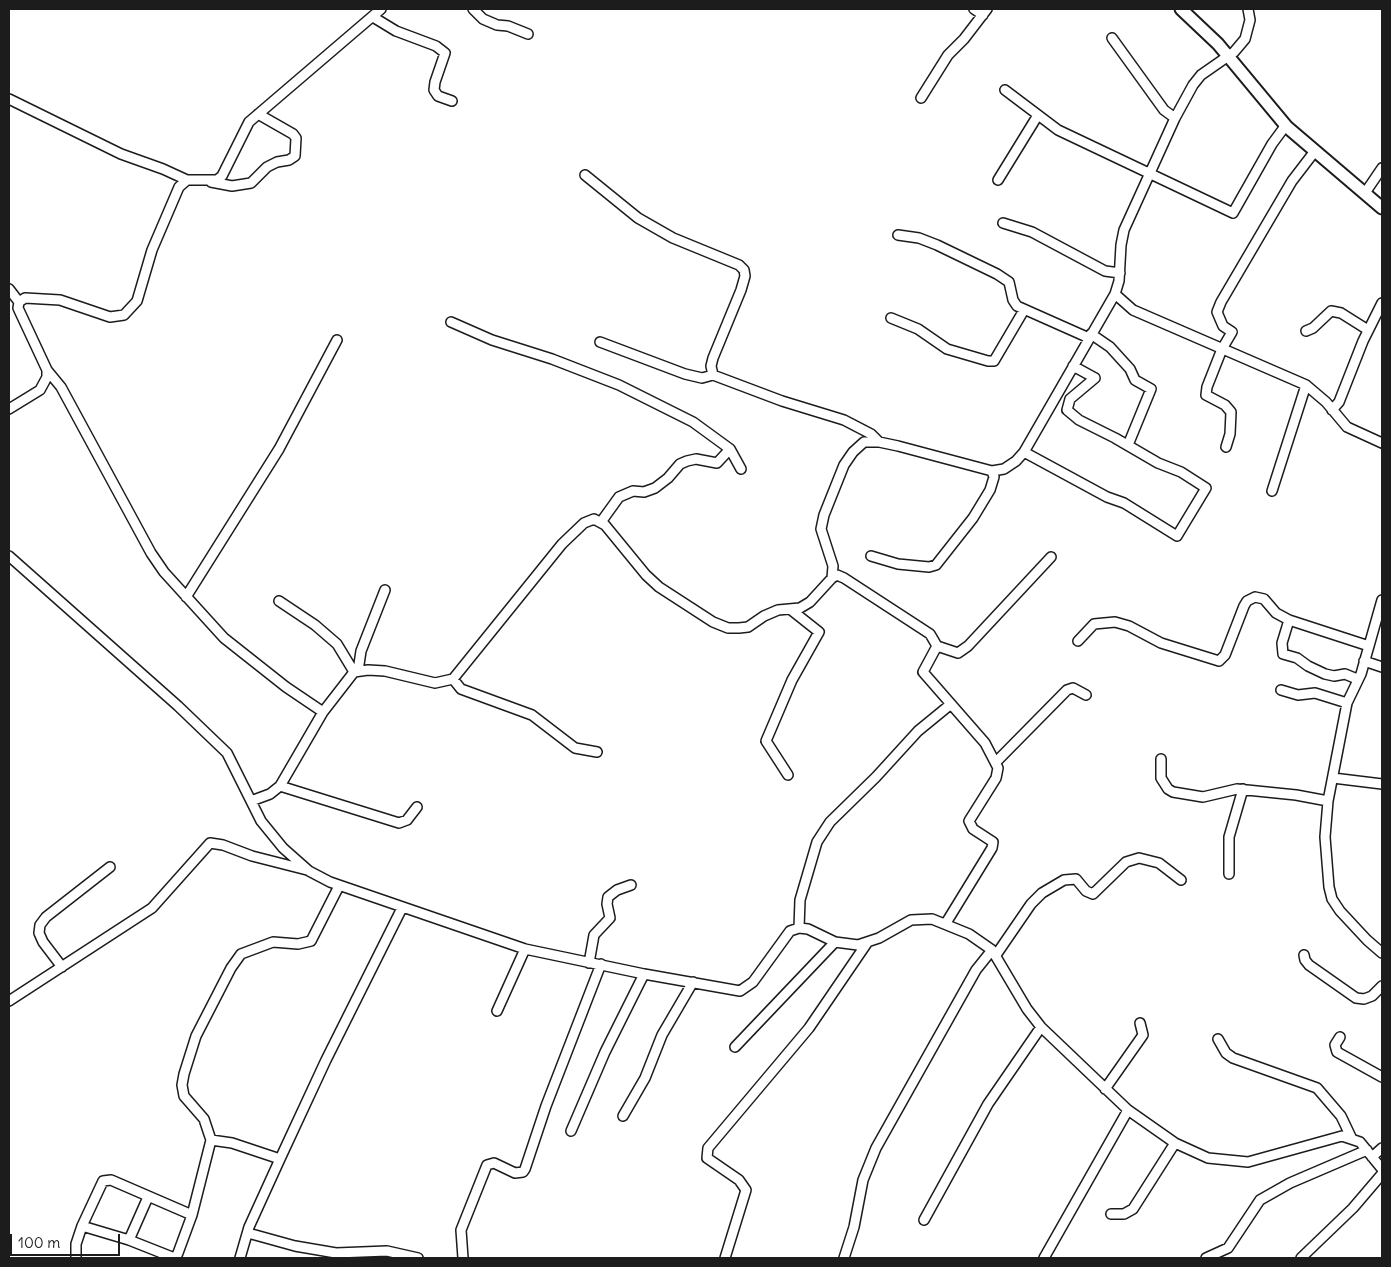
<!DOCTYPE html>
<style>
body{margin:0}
#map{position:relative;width:1391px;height:1267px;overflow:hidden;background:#fff;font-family:Delius,sans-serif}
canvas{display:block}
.frame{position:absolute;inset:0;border:10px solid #1c1c1c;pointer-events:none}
.scale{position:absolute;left:10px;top:1234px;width:110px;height:22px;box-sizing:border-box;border:2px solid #1c1c1c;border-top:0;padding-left:6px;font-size:15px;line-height:18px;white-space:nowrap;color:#1c1c1c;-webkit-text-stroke:4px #fff;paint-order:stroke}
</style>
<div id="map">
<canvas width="1391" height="1267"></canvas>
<div class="frame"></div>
<div class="scale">100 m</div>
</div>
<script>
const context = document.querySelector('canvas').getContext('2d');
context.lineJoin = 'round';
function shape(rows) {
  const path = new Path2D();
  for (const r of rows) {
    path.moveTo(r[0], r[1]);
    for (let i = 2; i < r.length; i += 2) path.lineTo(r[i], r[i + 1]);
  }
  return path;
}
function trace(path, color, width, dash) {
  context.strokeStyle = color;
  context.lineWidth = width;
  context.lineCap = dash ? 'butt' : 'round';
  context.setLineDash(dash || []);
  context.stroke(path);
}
const minor = shape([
 [473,9,483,19,497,25,508,26,528,34],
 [974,9,983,15],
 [373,17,396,31,436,46,445,53,435,82,434,90,438,96,452,101],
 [1112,38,1164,110,1175,118],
 [1005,90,1058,130,1233,213,1272,144,1286,125],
 [921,98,948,55,964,39,987,9],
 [9,99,121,154,163,169,187,180,217,180,222,176,249,122,381,9],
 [585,175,638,218,673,238,739,265,744,270,745,276,741,290,713,358,711,366,713,375],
 [998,180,1038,115],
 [211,182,232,186,251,183,267,167,277,162,289,160,295,156,296,138,293,134,258,114],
 [1365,193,1382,168],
 [1003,223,1032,232,1105,271,1120,273],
 [898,235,919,238,937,245,997,274,1009,282,1013,300,1017,306,1089,338],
 [9,289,19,302],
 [1115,294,1133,310,1306,385,1326,402,1347,427,1382,443],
 [891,318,918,329,947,349,988,361,994,361,1024,310],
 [451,322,492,340,552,359,619,385,693,422,730,449,741,469],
 [1306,331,1313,328,1331,311,1341,313,1368,330],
 [1091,334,1110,347,1130,369,1135,380,1151,389,1128,445],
 [600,342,685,374,702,378,713,375,782,401,844,420,871,434,879,442],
 [47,370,61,387,151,553,164,572,224,638,286,687,323,712],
 [9,409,40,390,47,377,47,370,18,308,19,302,25,298,60,300,110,317,124,315,137,301,152,250,179,187,187,180],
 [1332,410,1339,402,1363,341,1382,303],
 [1226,447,1230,434,1231,412,1225,405,1206,395,1207,387,1222,349,1232,332,1223,326,1217,312,1221,302,1292,181,1315,151],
 [1024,452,1107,497,1124,503,1177,536,1206,488,1181,472,1158,463,1115,438,1079,420,1067,410,1070,399,1095,378,1073,366],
 [1272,491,1306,385],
 [601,522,619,497,633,491,644,492,655,488,668,478,680,464,687,461,696,459,717,463,730,449],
 [9,556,178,706,227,753,261,821,283,848,309,871,330,882,525,949,644,974,740,991,753,982,790,931,799,928,808,929,835,942,858,945,879,938,911,920,932,919,969,934,992,950,1027,1009,1041,1027,1128,1110,1175,1143,1208,1158,1248,1162,1342,1136,1360,1142,1382,1169],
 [871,556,898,564,929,567,936,565,973,518,990,490,994,477,992,471],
 [832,578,837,575,844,578,930,634,937,646,923,672,985,743,998,768,996,778,969,821,973,829,993,842,992,848,946,923],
 [186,597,279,449,337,340],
 [1382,600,1361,674,1347,703,1328,801,1325,837,1329,887,1332,899,1340,911,1367,940,1382,953],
 [279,601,315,625,337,644,354,672],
 [1289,620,1282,643,1283,654,1297,658,1308,666,1325,674,1334,676,1345,674,1357,679],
 [1078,641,1094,624,1115,622,1129,626,1161,643,1219,661,1225,655,1244,606,1247,601,1255,597,1264,599,1276,613,1289,620,1369,646],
 [937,646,958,653,968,646,1051,557],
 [1364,661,1382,667],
 [358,671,361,651,385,590],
 [453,679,461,689,532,715,575,748,597,752],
 [1281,690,1298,695,1315,693,1347,703],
 [1161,759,1161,778,1168,789,1173,792,1203,797,1237,789,1296,795,1328,801],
 [996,762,1067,690,1073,688,1086,695],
 [788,775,766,741,792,680,819,632,790,609],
 [1333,778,1382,784],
 [280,786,399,823,407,820,417,807],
 [251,801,270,794,280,786,323,712,354,672,368,670,385,671,435,683,453,679,562,544,584,523,594,519,605,525,646,575,659,587,713,622,728,628,739,628,748,627,764,616,778,610,800,608,810,602,832,578,833,566,821,529,824,515,844,465,853,452,864,442,879,442,898,446,992,471,1004,469,1016,461,1024,452,1115,294,1119,281,1121,245,1124,230,1175,118,1193,85,1201,75,1234,52,1245,39,1250,20,1248,9],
 [1229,874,1229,837,1243,789],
 [799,928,800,900,817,842,830,822,876,777,918,731,951,704],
 [996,955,1031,904,1042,893,1064,880,1076,879,1086,891,1093,894,1126,862,1139,858,1159,863,1181,880],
 [1304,955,1305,960,1309,965,1356,998,1364,999,1372,996,1382,986],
 [589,963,594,935,610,918,607,904,608,897,617,890,631,885],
 [62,967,43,942,39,933,40,925,46,917,110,867],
 [9,1001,152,908,210,843,223,845,252,856,307,870],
 [497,1011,525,949],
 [1340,1037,1335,1045,1337,1052,1382,1077],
 [1218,1039,1226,1053,1233,1058,1317,1088,1341,1116,1351,1137],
 [735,1047,835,942],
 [1105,1089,1143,1035,1140,1023],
 [623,1116,645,1078,662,1035,693,982],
 [571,1131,605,1052,644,974],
 [211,1140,232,1143,280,1159],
 [1372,1157,1382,1148],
 [1111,1214,1124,1214,1133,1209,1175,1143],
 [924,1220,988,1104,1041,1027],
 [82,1226,129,1240,172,1257,176,1257,178,1253,192,1215],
 [248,1233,295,1246,336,1253,387,1251,418,1258],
 [129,1240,148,1197],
 [76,1258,76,1244,82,1226,103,1181,111,1180,192,1215,211,1140,204,1119,184,1096,182,1085,184,1074,196,1036,231,968,241,954,273,942,298,944,311,941,339,886],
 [240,1258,249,1227,280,1159,326,1060,402,908],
 [463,1258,461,1230,487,1165,494,1163,515,1173,523,1172,525,1169,546,1106,601,964],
 [725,1258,746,1190,739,1180,707,1158,708,1148,809,1028,867,943],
 [844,1258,854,1227,863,1180,876,1148,976,970,992,950],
 [1044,1258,1128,1110],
 [1206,1258,1228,1248,1260,1200,1290,1183,1367,1150],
 [1301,1258,1353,1208,1382,1174]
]);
const tertiary = shape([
 [1181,9,1218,44,1287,127,1382,208]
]);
trace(minor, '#1c1c1c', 12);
trace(tertiary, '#1c1c1c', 15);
trace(minor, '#fff', 9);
trace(tertiary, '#fff', 11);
</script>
